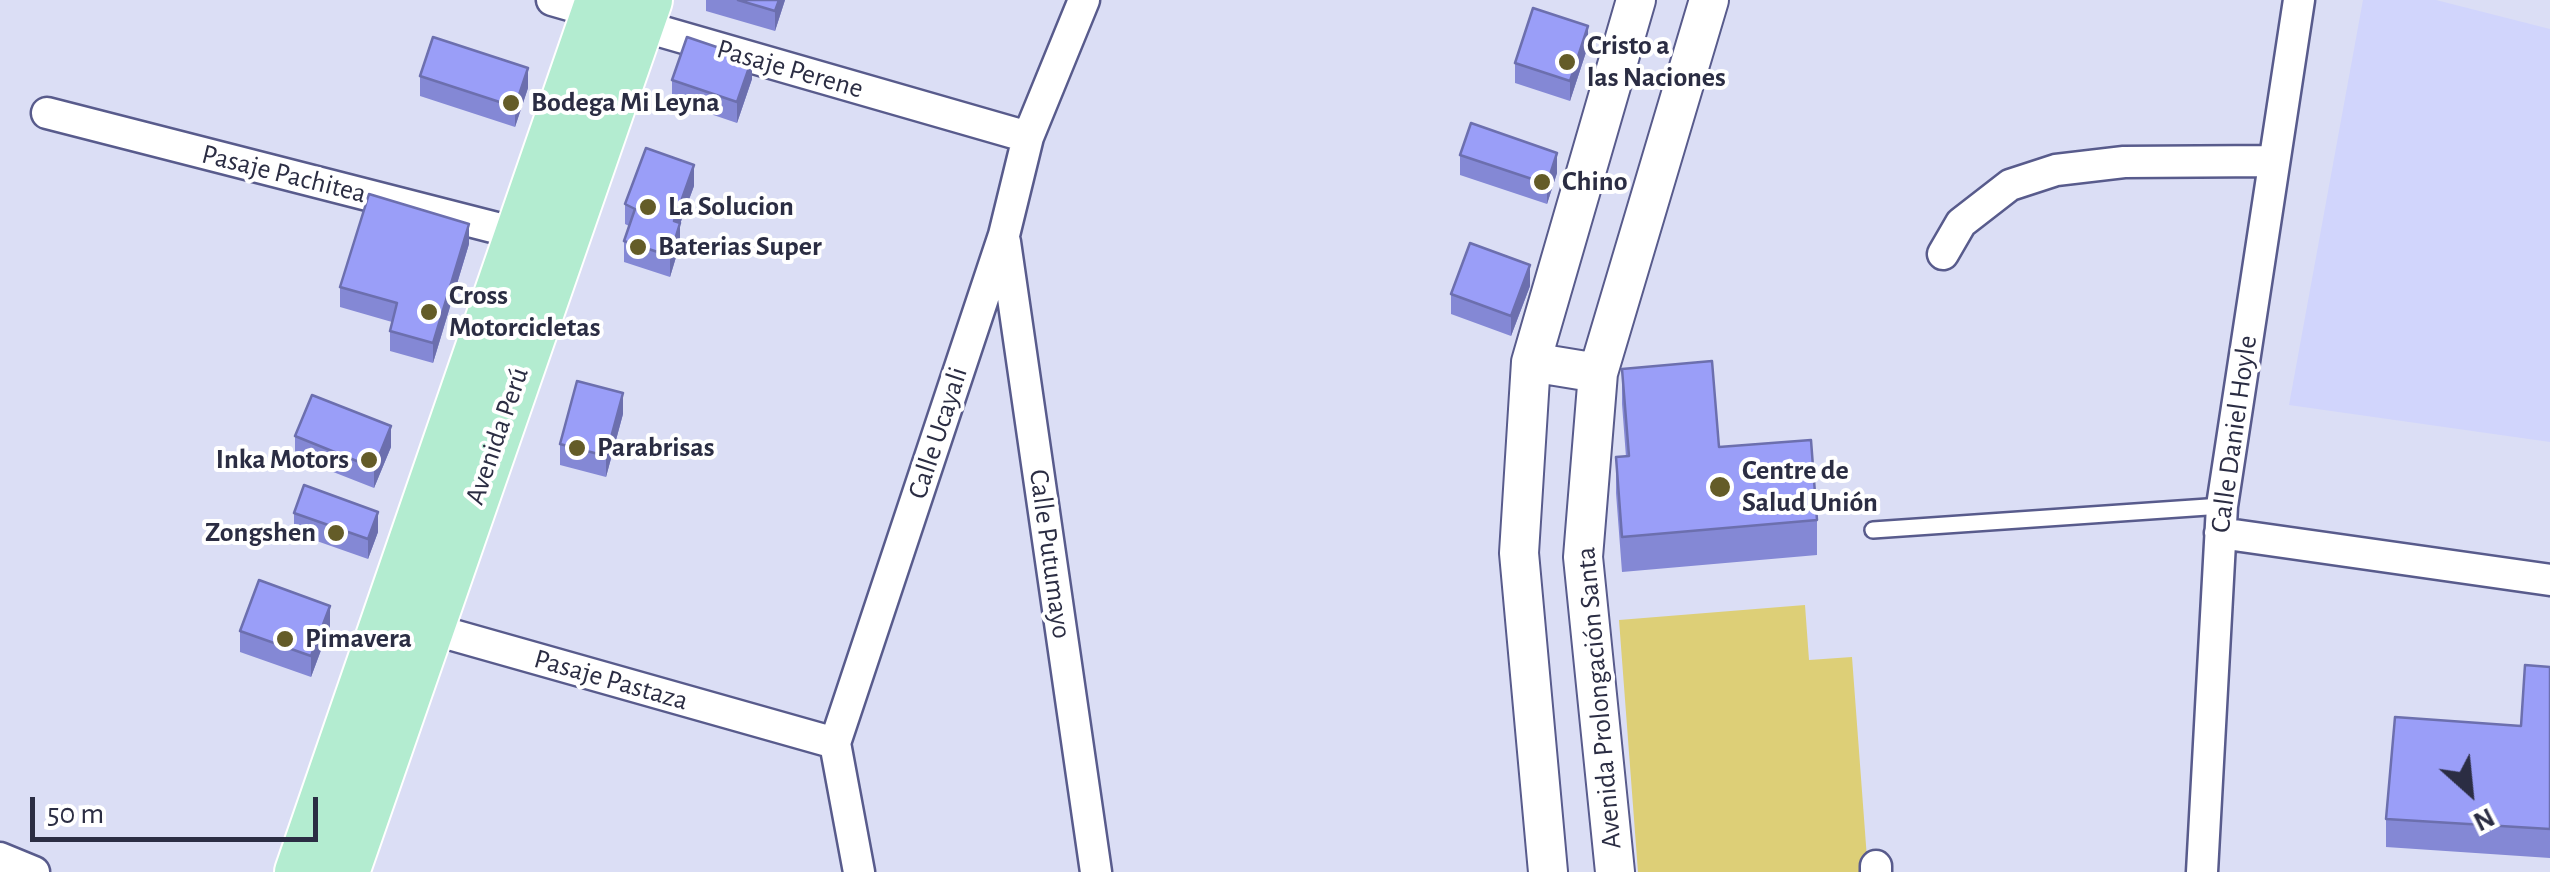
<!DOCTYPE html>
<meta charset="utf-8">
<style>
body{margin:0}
#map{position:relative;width:2550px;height:872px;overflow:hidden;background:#dbdef5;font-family:"Alegreya Sans",sans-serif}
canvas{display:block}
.north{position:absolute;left:2420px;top:742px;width:100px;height:100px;-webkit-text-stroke:8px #fff;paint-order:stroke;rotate:153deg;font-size:28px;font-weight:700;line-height:40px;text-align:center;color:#2b2d43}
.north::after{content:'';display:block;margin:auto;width:35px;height:45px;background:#2b2d43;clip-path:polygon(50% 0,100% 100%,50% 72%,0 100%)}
.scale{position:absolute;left:30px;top:797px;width:288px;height:45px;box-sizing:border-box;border:5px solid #2b2d43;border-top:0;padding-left:12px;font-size:30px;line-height:35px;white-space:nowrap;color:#2b2d43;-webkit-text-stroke:8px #fff;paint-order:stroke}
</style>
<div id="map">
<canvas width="2550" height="872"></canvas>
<div class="north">N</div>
<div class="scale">50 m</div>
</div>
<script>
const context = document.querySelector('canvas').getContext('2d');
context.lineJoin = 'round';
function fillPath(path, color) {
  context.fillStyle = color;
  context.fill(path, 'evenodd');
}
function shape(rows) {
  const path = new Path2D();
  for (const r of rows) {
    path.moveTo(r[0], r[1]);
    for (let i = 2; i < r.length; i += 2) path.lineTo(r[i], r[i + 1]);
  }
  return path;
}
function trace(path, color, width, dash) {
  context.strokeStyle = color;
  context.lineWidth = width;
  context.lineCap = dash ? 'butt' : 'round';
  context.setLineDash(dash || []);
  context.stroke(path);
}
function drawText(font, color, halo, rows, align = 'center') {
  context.font = font + ' "Alegreya Sans",sans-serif';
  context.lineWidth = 8;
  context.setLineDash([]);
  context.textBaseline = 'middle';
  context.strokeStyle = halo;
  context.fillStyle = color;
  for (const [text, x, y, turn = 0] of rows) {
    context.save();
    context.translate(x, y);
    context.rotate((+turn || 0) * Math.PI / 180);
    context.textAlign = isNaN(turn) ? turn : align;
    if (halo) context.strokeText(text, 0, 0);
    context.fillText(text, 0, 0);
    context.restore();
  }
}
fillPath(shape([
 [2363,0,2436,0,2550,29,2550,442,2289,405]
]), '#d1d5fc');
fillPath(shape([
 [1805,605,1809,660,1852,657,1868,872,1638,872,1619,620]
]), '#ddcf77');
const service = shape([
 [1873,530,2222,506]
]);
const minor = shape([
 [552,0,1028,137],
 [47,113,520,234],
 [1005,242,1096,872],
 [1943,254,1961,223,2010,185,2056,170,2124,162,2273,161],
 [2220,533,2550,580],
 [414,624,835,743],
 [0,858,34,872],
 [1876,866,1876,872],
 [859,872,835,743,1004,235,1028,137,1084,0],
 [2202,872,2222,506,2299,0]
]);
const tertiary = shape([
 [1531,362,1598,373],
 [1548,872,1519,553,1531,362,1636,0],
 [1615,872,1583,557,1598,373,1709,0]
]);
const primary = shape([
 [299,872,600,0],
 [345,872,648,0]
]);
trace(service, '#585b8c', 20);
trace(minor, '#585b8c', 35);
trace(tertiary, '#585b8c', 42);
trace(primary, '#fff', 52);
trace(service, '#fff', 15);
trace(minor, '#fff', 30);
trace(tertiary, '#fff', 38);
trace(primary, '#b3ecd0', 48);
fillPath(shape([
 [706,0,785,0,775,31,706,11],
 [1588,46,1570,101,1515,83,1515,63],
 [420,76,528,88,515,127,420,96],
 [752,79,737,123,672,101,672,80],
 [1460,155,1557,173,1547,204,1460,175],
 [694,186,680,224,680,244,670,277,624,262,624,241,629,226,625,224,625,204],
 [469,244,433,363,390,351,390,331,392,322,340,307,340,287],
 [1530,286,1511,336,1451,314,1451,294],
 [1622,369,1719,447,1817,520,1817,555,1622,572,1616,493,1616,457,1626,457,1622,404],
 [623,414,606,477,560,465,560,444],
 [295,436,391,447,374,488,295,457],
 [294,513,378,532,368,559,294,533],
 [330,626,311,677,240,652,240,631],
 [2550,667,2550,858,2386,847,2386,819,2521,726]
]), '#8488d5');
fillPath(shape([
 [779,0,785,0,775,31,775,11],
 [1588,26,1588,46,1570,101,1570,81],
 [752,59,752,79,737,123,737,102],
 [528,68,528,88,515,127,515,107],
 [1557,153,1557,173,1547,204,1547,184],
 [694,165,694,186,680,224,680,244,670,277,670,256,674,221],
 [469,224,469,244,433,363,433,343],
 [1530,265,1530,286,1511,336,1511,316],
 [623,393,623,414,606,477,606,456],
 [391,426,391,447,374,488,374,468],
 [378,512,378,532,368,559,368,539],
 [330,606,330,626,311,677,311,656]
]), '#6c6fae');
const building = shape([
 [738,0,779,0,775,11,738,0],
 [1533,8,1588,26,1570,81,1515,63,1533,8],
 [433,37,528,68,515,107,420,76,433,37],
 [687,37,752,59,737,102,672,80,687,37],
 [1471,123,1557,153,1547,184,1460,155,1471,123],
 [646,148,694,165,674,221,680,223,670,256,624,241,635,209,625,204,646,148],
 [369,194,469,224,433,343,390,331,397,303,340,287,369,194],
 [1470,243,1530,265,1511,316,1451,294,1470,243],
 [1712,361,1719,447,1811,440,1817,520,1622,537,1616,457,1629,456,1622,369,1712,361],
 [577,381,623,393,606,456,560,444,577,381],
 [312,395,391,426,374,468,295,436,312,395],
 [304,485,378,512,368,539,294,513,304,485],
 [259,580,330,606,311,656,240,631,259,580],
 [2525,665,2550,667,2550,829,2386,819,2395,717,2521,726,2525,665]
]);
fillPath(building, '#9a9ef8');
trace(building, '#6c6fae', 2.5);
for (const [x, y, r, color] of [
 [1567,62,10,"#645c28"],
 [511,103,10,"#645c28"],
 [1542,182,10,"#645c28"],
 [648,207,10,"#645c28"],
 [638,247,10,"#645c28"],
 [429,312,10,"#645c28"],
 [577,448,10,"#645c28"],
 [369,460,10,"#645c28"],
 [1720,487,12,"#645c28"],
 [336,533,10,"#645c28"],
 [285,639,10,"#645c28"]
]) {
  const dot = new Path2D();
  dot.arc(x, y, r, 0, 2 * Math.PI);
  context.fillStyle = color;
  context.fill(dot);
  trace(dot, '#fff', 4);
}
drawText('bold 28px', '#2b2d43', '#fff', [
 ["Cristo a",1587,46],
 ["las Naciones",1587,78],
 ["Bodega Mi Leyna",531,103],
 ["Chino",1562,182],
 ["La Solucion",668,207],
 ["Baterias Super",658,247],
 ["Cross",449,296],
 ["Motorcicletas",449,328],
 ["Parabrisas",597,448],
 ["Inka Motors",349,460,"right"],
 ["Centre de",1742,471],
 ["Salud Unión",1742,503],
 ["Zongshen",316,533,"right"],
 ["Pimavera",305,639]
], 'left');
drawText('28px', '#2b2d43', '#fff', [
 ["Pasaje Perene",790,69,16],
 ["Pasaje Pachitea",284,174,14],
 ["Calle Ucayali",938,433,-72],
 ["Calle Daniel Hoyle",2234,434,-82],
 ["Avenida Perú",497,436,-71],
 ["Calle Putumayo",1050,554,82],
 ["Pasaje Pastaza",611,680,16],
 ["Avenida Prolongación Santa",1599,698,-95]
]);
</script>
